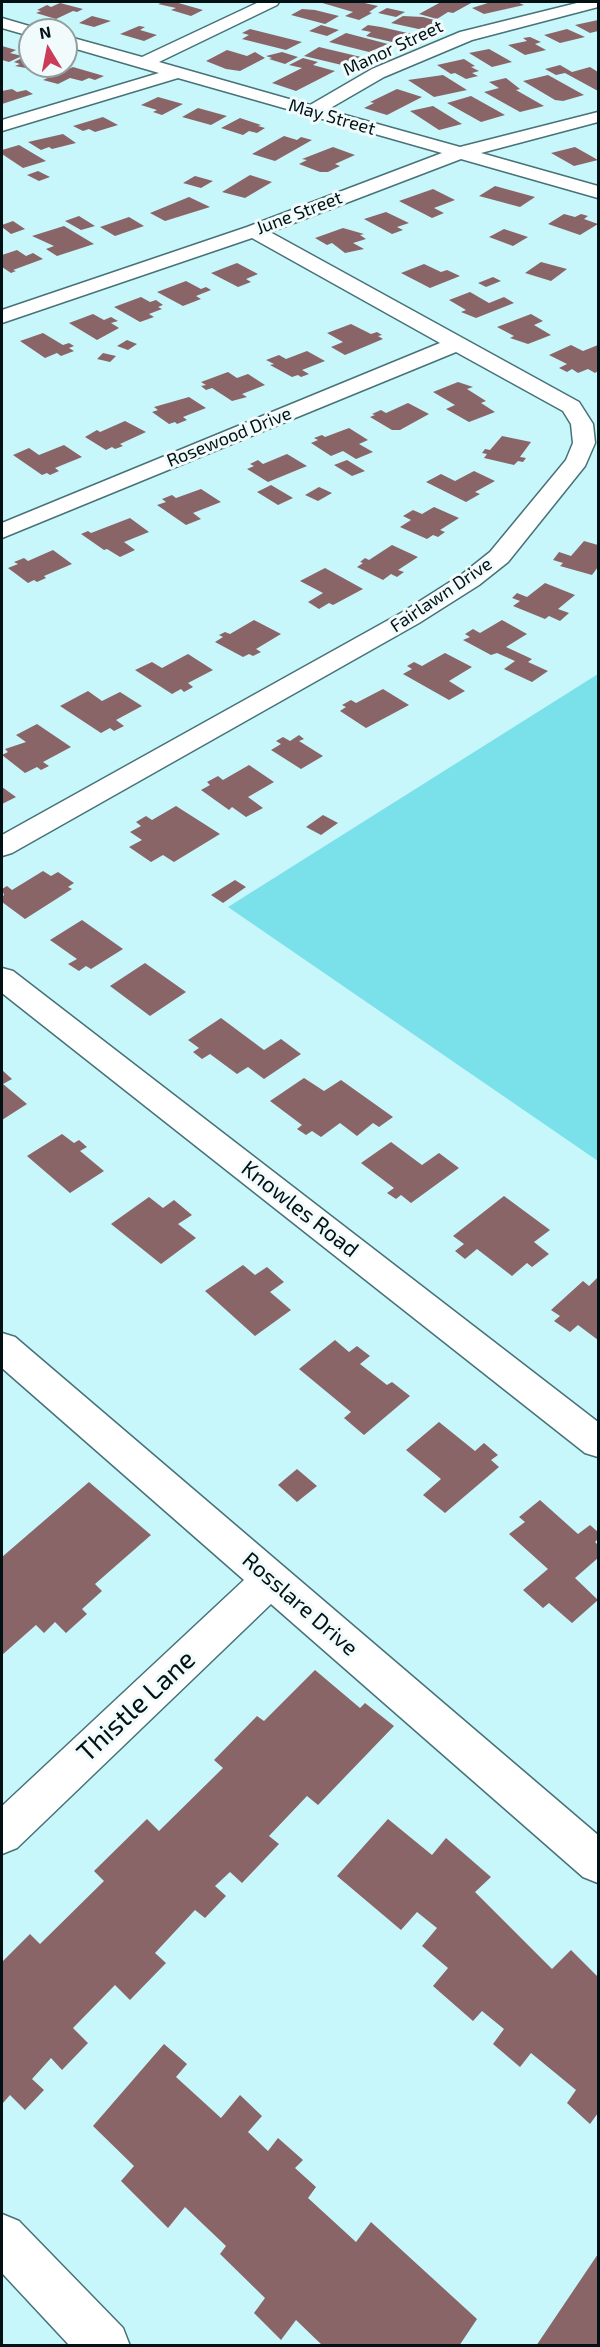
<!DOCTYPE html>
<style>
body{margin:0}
#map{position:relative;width:600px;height:2347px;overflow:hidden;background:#c7f6fb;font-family:"Exo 2",sans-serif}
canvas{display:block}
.frame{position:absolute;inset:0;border:3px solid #021214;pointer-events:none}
.north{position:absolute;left:18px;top:18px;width:60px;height:60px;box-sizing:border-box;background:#f2fbfc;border:2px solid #929e9f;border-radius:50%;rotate:350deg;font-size:16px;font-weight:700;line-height:24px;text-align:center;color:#021214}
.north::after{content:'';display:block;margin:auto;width:21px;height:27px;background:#cc3c59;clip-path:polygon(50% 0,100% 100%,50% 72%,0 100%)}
</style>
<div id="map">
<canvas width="600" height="2347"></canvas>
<div class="frame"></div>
<div class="north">N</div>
</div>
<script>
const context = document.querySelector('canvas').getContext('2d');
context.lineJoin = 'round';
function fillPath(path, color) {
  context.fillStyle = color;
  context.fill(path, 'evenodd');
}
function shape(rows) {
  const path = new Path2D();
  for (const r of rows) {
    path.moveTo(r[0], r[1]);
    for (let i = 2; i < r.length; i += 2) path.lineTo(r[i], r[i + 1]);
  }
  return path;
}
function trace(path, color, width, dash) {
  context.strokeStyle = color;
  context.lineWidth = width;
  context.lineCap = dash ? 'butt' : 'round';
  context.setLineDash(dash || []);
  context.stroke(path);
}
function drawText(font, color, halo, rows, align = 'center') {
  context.font = font + ' "Exo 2",sans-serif';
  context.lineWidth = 6;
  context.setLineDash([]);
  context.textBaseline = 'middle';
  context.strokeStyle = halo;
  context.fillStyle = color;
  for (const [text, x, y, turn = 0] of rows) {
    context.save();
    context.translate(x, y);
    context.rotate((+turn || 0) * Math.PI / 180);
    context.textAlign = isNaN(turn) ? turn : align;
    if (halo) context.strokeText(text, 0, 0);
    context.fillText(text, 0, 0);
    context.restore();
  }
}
fillPath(shape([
 [598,674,598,1161,228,907]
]), '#7ae0ea');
fillPath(shape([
 [164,2,175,2,203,10,191,16,171,10,176,8,158,4],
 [319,2,360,2,378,6,369,12,372,13,359,20,345,16,353,12],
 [441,2,473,2,453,13,448,12,437,19,419,14],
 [491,2,517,2,524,5,484,14,472,8],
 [60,3,83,9,77,12,73,11,56,19,36,13,41,11,37,10,47,5,51,7],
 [387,8,405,12,396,17,378,13],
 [302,9,315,10,339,16,325,24,291,15],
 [92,16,111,21,94,27,79,23],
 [403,16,423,17,438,21,423,30,391,23],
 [598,20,598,31,590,33,575,25],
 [321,25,339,30,327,36,309,31],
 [368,25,381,27,412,34,402,40,396,39,392,42,366,36,371,32,361,30],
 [139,26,145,27,140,30,157,35,144,41,120,34],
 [250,29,302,42,286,50,242,39,249,35,242,33],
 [567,29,585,37,560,43,544,35],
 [346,33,388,44,369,52,329,42],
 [530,37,541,42,535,44,546,50,525,55,508,45,527,41,523,38],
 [2,46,16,50,10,53,22,56,9,62,2,60],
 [319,47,361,57,346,66,304,56],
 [489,49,512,62,492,67,469,53],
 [227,50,247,56,255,52,265,58,240,71,226,69,206,61],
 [282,52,298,57,285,64,269,59,272,58,266,56],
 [30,54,30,66,58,66,42,71,15,66,20,64,14,62],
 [303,58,318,62,313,65,335,71,296,91,272,83,302,68,289,65],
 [464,59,475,66,471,67,479,71,472,73,478,76,466,79,455,73,451,74,437,65],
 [560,65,572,72,590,67,598,72,598,91,565,73,556,75,545,69],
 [73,67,104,76,95,80,89,78,82,81,70,78,58,84,43,80],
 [443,75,467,90,434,97,408,80],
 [548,75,584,95,563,101,555,100,523,81],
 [506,78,520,89,516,90,544,106,520,112,484,92,499,88,489,82],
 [12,89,17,92,26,90,33,94,2,104,2,91],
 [397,89,422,97,387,115,364,108,374,103,370,102],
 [471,96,505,115,481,122,447,103],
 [158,97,183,104,162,115,153,112,157,110,141,105],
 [433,106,462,124,439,130,410,111],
 [198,108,227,116,211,125,182,117],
 [103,117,118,125,95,132,89,129,83,131,73,126],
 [240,118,261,125,258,126,265,128,257,133,249,131,243,135,221,128],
 [63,134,76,143,52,149,49,147,41,150,28,142],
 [284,136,297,140,301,137,312,140,275,161,252,154],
 [19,145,46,161,23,168,2,154,2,150],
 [333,147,355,155,335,164,340,166,328,172,320,172,299,164,307,160,302,159],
 [575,147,598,160,574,166,551,153],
 [38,171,50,177,39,181,27,175],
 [250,175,272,182,245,198,222,192],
 [195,176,213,181,201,188,183,183],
 [495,186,535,197,520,207,479,196],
 [433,189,455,200,434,208,444,213,432,218,399,201],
 [189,197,210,207,165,221,150,213],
 [386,212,409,223,397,227,403,230,392,234,364,219],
 [564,214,575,217,581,214,588,216,584,219,598,224,580,235,548,224],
 [79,216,95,226,81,230,65,221],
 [129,217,144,226,115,236,100,227],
 [13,221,25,229,11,234,2,227,2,225],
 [64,226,94,244,57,256,46,249,54,246,32,236],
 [343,228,364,234,360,235,366,239,353,243,364,249,345,253,332,243,327,245,315,238],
 [504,229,528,237,513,246,489,237],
 [17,250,26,256,33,253,43,259,13,270,16,271,11,273,2,267,2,255],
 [541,262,567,269,551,281,525,273],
 [237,263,258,274,246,279,251,282,238,287,211,273],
 [424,264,441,272,447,270,460,276,430,288,401,273],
 [493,277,501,281,486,287,478,283],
 [186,281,201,289,206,287,211,290,196,296,201,299,183,306,157,292],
 [470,292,489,303,504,297,514,303,476,318,461,312,466,310,449,300],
 [141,297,150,302,156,300,163,305,158,307,162,309,149,314,154,317,140,322,114,307],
 [93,314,104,320,111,317,118,321,111,323,119,328,97,340,69,323],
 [531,314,543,321,534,325,551,335,528,344,510,338,514,336,497,327],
 [351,324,371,334,377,332,382,335,378,336,383,339,345,355,331,347,343,342,327,333],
 [43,333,63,345,69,343,74,346,69,348,74,351,61,356,57,353,45,358,20,341],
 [127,340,137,344,128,350,117,346],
 [571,345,583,351,598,345,598,371,595,373,588,369,578,373,572,369,567,372,559,368,567,364,549,355],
 [307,351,325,361,302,370,309,374,301,377,298,375,292,377,270,365,274,364,266,360,279,355,286,359],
 [103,353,116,356,110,362,97,359],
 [228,372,237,378,248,374,265,385,242,394,247,397,232,401,212,388,206,390,201,386,206,385,201,382],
 [458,382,473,387,467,389,486,401,481,403,495,412,469,422,446,409,455,405,433,392],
 [189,397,206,408,183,417,187,420,177,424,175,422,169,424,152,412,158,410,154,407],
 [408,403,429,414,400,430,392,430,370,417,375,415,372,414,381,410,386,413],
 [125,421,146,432,120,444,123,446,115,449,112,447,106,450,85,437,97,430,100,432],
 [349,428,368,440,359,444,373,452,356,459,343,451,331,456,311,443,318,440,314,438,322,435,325,437],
 [502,436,531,442,520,457,526,458,523,462,518,461,514,465,484,458,487,454,482,453,485,449,490,450],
 [64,445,82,457,55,468,59,471,50,475,47,473,42,475,13,455,29,448,39,455],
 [287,454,307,466,268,482,247,469,254,466,250,464,258,460,263,464],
 [347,460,365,471,352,476,334,465],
 [474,471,495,481,475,492,480,494,466,502,426,482,441,474,455,481],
 [271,485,293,498,278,505,257,492],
 [319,487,332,493,318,501,305,495],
 [201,489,221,502,193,513,201,519,186,525,157,505,166,502,162,499,172,495,176,498],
 [434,507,459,518,440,530,445,532,438,537,433,535,427,539,400,527,411,520,403,516,413,510,422,514],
 [130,518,149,532,124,542,135,550,120,557,107,549,104,550,81,534,88,531,91,533],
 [584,541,598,545,598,567,592,575,560,566,563,563,553,560,559,552,571,556],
 [392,545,418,557,398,570,404,572,397,577,391,574,383,580,357,567,363,563,360,562,365,558,369,560],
 [53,550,72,564,44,576,46,578,37,582,34,580,28,583,8,568,18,564,14,562,24,558,28,561],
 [325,568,363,589,333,605,329,603,319,609,308,602,323,593,300,581],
 [545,583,575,595,558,609,569,613,560,621,549,616,545,619,513,606,520,601,512,598,517,593,527,597],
 [254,620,281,634,256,649,261,652,253,656,249,654,243,657,215,642,223,637,219,635,225,632,230,634],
 [502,620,527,634,506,647,532,659,528,662,548,671,532,682,504,669,515,661,497,653,491,655,463,640,470,637,465,634,473,629,480,633],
 [445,653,472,667,449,681,465,691,449,700,403,674,412,669,407,666,414,662,422,666],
 [188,654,213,670,188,683,193,687,184,692,181,689,172,694,135,670,152,662,162,668],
 [383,689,409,705,366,728,340,711,346,707,342,705,351,700,356,703],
 [88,691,102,701,120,692,142,706,116,720,124,726,114,731,110,728,101,733,60,706],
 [37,724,71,747,43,762,49,766,41,770,37,767,25,773,2,755,8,752,5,749,26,742,16,735],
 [299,735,304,739,299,741,323,756,301,769,271,750,281,744,276,741,283,737,290,741],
 [249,765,274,782,248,797,263,808,246,817,232,807,229,810,201,790,210,785,207,782,218,776,223,780],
 [2,787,16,797,2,804],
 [176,806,220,834,174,862,163,855,151,862,129,847,142,840,130,832,141,826,136,822,146,816,152,820],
 [323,815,338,823,321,835,306,827],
 [43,871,51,876,58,872,74,883,68,887,72,889,25,919,2,902,2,897,4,895,2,889,7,886,12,890],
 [235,880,246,887,223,903,211,895],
 [82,920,123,949,91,969,86,966,79,971,68,964,77,959,50,940],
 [145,963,186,992,150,1016,110,986],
 [221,1018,264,1050,281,1039,301,1054,264,1079,248,1067,237,1074,210,1054,202,1059,193,1052,199,1048,188,1040],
 [2,1070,12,1079,3,1084,27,1104,2,1120],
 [304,1078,324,1091,341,1080,393,1117,379,1127,373,1123,357,1136,340,1123,321,1137,312,1131,306,1135,297,1129,302,1125,270,1101],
 [62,1134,74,1143,79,1140,87,1147,80,1151,104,1171,70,1193,27,1156],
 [391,1142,422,1165,439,1153,459,1168,411,1203,401,1195,396,1199,387,1193,394,1188,361,1163],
 [504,1196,550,1230,534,1242,549,1254,532,1267,527,1263,512,1276,477,1249,465,1259,455,1251,464,1244,453,1236],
 [149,1197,163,1208,174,1200,192,1215,178,1224,196,1238,161,1264,111,1224],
 [243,1265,255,1275,267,1267,284,1282,270,1292,291,1310,255,1336,205,1291],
 [598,1277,598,1340,578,1325,570,1332,554,1321,560,1316,551,1310,583,1281,589,1286],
 [335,1340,349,1352,357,1346,370,1356,360,1364,387,1385,392,1382,410,1396,364,1435,344,1418,351,1412,299,1369],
 [439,1422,475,1451,484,1443,498,1455,491,1460,499,1467,445,1513,423,1495,441,1479,406,1450],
 [297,1469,317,1486,297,1502,278,1485],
 [89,1482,151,1535,95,1584,102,1591,82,1609,87,1614,66,1633,55,1622,44,1633,36,1625,2,1655,2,1557],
 [540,1500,578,1534,590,1525,598,1532,598,1539,595,1542,598,1545,598,1558,575,1578,598,1600,572,1623,549,1603,543,1608,523,1590,548,1569,509,1534,525,1522,519,1517],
 [315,1670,360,1708,365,1703,394,1726,318,1805,307,1796,269,1836,279,1844,242,1883,230,1872,215,1886,226,1896,205,1918,195,1910,155,1953,166,1963,130,2000,115,1985,73,2028,88,2043,62,2070,51,2058,32,2079,44,2090,25,2110,10,2095,3,2103,2,1962,30,1934,40,1944,104,1881,94,1871,147,1819,159,1831,223,1768,214,1760,257,1716,264,1721],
 [388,1819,432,1855,446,1838,491,1877,475,1892,552,1969,571,1950,598,1977,598,2113,590,2124,567,2103,576,2090,531,2053,520,2067,493,2044,504,2029,482,2011,473,2021,433,1986,448,1968,422,1946,437,1928,417,1912,401,1930,337,1876],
 [164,2044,187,2064,176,2077,221,2118,240,2095,262,2116,248,2132,268,2151,278,2138,303,2160,295,2168,316,2187,308,2198,356,2242,371,2222,477,2319,459,2346,323,2346,296,2320,281,2340,254,2313,265,2298,220,2254,226,2246,185,2207,168,2228,121,2181,134,2166,93,2126],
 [598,2254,598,2346,536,2346]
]), '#8a6568');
const minor = shape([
 [259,2,279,2,277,5,159,62,310,105,372,69,460,32,581,2,598,2,598,7,472,40,384,77,327,110,460,147,598,112,598,122,481,153,598,186,598,198,461,159,270,232,579,402,593,424,595,443,585,466,508,562,479,585,419,623,12,853,2,856,2,835,401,613,461,575,490,552,566,460,573,443,571,424,563,411,456,352,2,538,2,523,440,343,252,238,2,323,2,310,247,227,442,153,178,78,2,131,2,120,159,73,66,46,66,36,142,57,259,2],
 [2,18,36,28,38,30,30,30,30,36,2,28,2,18],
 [2,968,13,971,598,1422,598,1457,585,1453,2,993,2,968],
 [2,1333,15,1337,598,1835,598,1883,583,1877,271,1604,17,1848,2,1854,2,1806,244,1580,2,1368,2,1333],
 [2,2214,19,2221,123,2328,130,2346,70,2346,2,2273,2,2214]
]);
trace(minor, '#477277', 3);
fillPath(minor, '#fff');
drawText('18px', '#021214', '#f2fbfc', [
 ["Manor Street",393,48,-25],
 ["May Street",332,117,16],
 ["June Street",299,213,-21],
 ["Rosewood Drive",229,437,-22],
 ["Fairlawn Drive",441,595,-34]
]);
drawText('22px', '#021214', '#f2fbfc', [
 ["Knowles Road",300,1209,38],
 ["Rosslare Drive",300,1604,41]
]);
drawText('27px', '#021214', '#f2fbfc', [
 ["Thistle Lane",136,1706,-43]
]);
</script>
